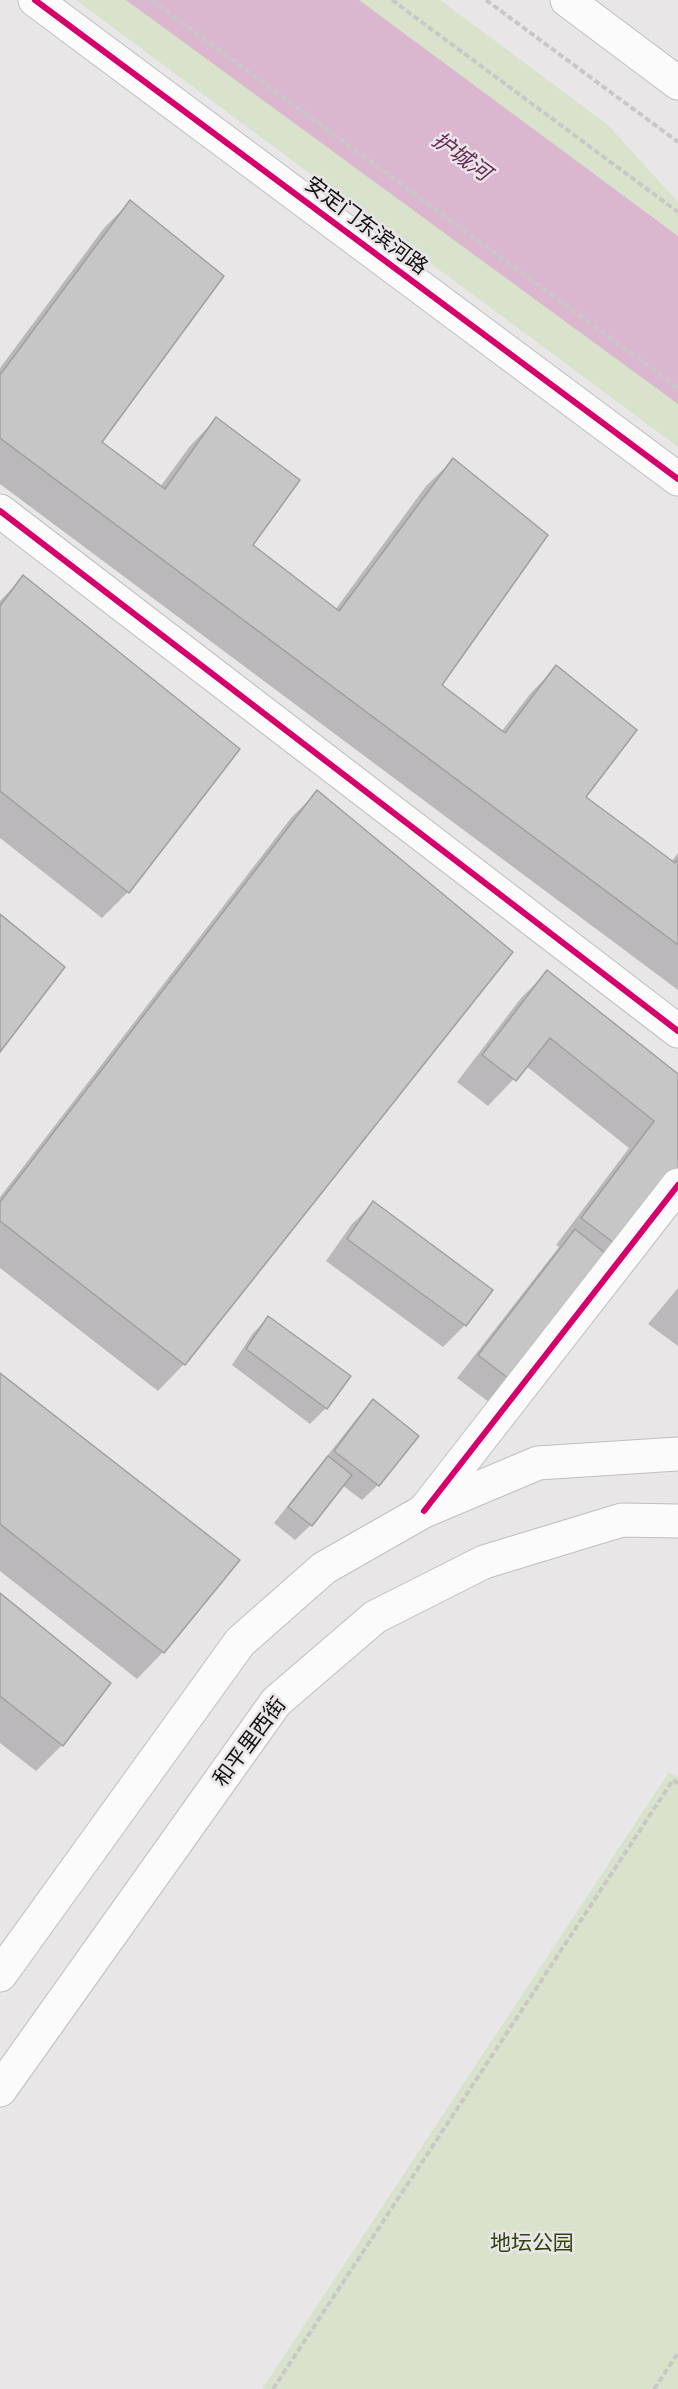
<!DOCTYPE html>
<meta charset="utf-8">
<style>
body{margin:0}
canvas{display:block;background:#e9e6e8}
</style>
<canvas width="678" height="2389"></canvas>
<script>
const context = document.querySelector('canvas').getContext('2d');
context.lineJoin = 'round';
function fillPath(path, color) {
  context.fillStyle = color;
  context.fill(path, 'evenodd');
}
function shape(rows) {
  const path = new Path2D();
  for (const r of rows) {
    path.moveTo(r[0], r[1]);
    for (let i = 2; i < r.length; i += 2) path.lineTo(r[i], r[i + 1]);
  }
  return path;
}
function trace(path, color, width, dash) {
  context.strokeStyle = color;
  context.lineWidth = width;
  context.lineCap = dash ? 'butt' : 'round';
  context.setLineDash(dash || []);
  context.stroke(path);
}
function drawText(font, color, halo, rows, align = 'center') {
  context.font = font + ' "Alegreya Sans","Noto Sans SC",sans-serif';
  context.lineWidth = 5;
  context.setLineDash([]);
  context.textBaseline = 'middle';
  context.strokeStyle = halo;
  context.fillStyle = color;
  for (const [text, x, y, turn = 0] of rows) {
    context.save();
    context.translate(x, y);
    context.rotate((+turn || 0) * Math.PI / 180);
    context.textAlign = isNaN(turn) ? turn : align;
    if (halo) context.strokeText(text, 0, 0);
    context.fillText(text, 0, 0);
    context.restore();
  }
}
fillPath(shape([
 [76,0,440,0,608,125,678,202,678,447],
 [669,1772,678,1777,678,2389,262,2389]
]), '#d9e3cc');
fillPath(shape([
 [126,0,359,0,678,236,678,404]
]), '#dbb6cf');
fillPath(shape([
 [130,202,100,442,160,487,190,446,216,419,251,546,335,610,426,486,453,460,440,686,501,732,530,694,556,667,584,797,671,862,678,853,678,990,0,484,0,368,104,228],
 [23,577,128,892,102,918,0,838,0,601],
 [317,792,511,952,184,1364,158,1391,0,1268,0,1197,291,818],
 [547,972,678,1076,678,1165,490,1403,457,1378,559,1247,556,1245,629,1148,526,1066,488,1106,457,1082,521,998],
 [374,1203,491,1291,465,1325,443,1347,326,1261,352,1224],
 [678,1288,678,1346,648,1324],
 [268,1318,326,1408,310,1424,232,1365,253,1333],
 [0,1374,238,1560,163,1652,137,1679,0,1571],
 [373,1401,378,1485,362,1500,342,1485,311,1525,295,1540,274,1523,358,1417],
 [0,1595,62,1745,36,1771,0,1743]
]), '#0003');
const building = shape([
 [130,200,224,276,102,442,165,489,216,417,300,480,253,545,339,611,453,458,548,535,442,685,505,733,556,665,637,730,586,797,675,863,678,859,678,945,0,438,0,375,130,200],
 [23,575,240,749,129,893,0,791,0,606,23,575],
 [317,790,513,952,185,1365,0,1221,0,1202,317,790],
 [0,914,65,967,0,1052,0,914],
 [547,970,678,1074,678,1167,618,1246,581,1218,654,1121,550,1038,516,1081,482,1055,547,970],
 [373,1201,493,1290,466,1326,347,1239,373,1201],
 [575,1229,610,1257,513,1382,478,1355,575,1229],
 [268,1316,351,1376,327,1409,246,1349,268,1316],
 [0,1373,240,1560,164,1653,0,1524,0,1373],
 [373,1399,419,1436,379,1486,334,1451,373,1399],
 [328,1456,352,1475,312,1526,288,1507,328,1456],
 [0,1593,111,1683,63,1746,0,1696,0,1593]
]);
fillPath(building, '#c7c6c7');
trace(building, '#a19fa0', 1.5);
const minor = shape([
 [35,0,678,479],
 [567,0,678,83],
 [0,511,678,1031],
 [424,1511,678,1185]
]);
const major = shape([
 [0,1975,240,1642,324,1568,424,1511,538,1463,678,1454],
 [0,2090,276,1702,375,1617,484,1562,622,1520,678,1521]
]);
trace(minor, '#c0bebf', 35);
trace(major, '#c0bebf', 35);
trace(shape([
 [151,0,678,388],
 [392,0,678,212],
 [486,0,678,142],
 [273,2389,673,1780,678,1783],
 [654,2389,678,2353]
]), '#c9c7c8', 4, [6, 3]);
trace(minor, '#fcfbfc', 33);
trace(major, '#fcfbfc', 33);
trace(shape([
 [35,0,678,479],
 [0,511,678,1031],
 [424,1511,678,1185]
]), '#d6006c', 6);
drawText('21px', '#110f10', '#eae5e8', [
 ["安定门东滨河路",366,226,37],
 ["和平里西街",250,1742,-53]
]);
drawText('21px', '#2e430b', '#eae5e8', [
 ["地坛公园",532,2244]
]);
drawText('italic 22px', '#682c57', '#eae5e8', [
 ["护城河",461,157,36]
]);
</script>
